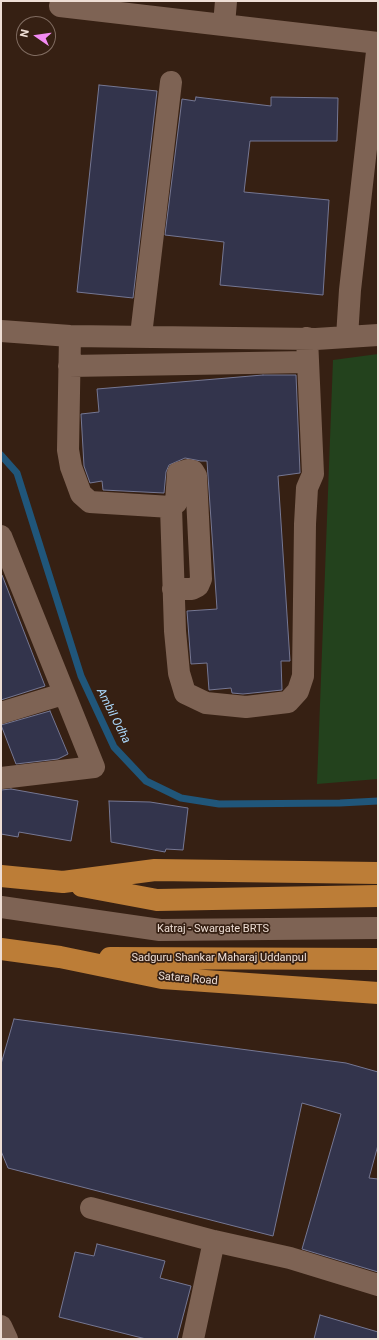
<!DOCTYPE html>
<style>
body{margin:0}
#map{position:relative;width:379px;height:1340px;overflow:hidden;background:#362013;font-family:Roboto,sans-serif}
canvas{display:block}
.frame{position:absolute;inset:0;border:2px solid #eeded5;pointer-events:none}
.north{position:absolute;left:16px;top:16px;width:40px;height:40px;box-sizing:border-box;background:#362013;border:1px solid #806c61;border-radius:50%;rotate:283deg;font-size:11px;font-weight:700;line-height:16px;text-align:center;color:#eeded5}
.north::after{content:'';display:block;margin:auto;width:14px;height:18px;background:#f38af2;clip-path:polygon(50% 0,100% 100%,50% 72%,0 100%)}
</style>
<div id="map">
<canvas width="379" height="1340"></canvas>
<div class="frame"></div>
<div class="north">N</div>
</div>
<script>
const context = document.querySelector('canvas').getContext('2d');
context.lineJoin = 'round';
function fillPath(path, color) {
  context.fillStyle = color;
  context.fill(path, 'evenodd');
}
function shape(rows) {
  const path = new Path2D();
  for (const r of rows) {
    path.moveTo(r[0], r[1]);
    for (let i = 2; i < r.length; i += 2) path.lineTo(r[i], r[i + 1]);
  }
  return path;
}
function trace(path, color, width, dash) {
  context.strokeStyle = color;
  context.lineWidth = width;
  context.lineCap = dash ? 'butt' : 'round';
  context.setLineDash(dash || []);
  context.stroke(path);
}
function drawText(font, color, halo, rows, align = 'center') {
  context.font = font + ' Roboto,sans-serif';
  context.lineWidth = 3.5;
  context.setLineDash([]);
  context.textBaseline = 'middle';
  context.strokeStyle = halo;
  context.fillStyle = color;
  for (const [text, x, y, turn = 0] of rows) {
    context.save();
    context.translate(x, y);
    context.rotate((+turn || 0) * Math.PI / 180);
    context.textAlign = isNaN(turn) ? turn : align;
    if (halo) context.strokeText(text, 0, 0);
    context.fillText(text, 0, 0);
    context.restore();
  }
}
fillPath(shape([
 [378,354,378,779,317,784,333,360]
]), '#23421d');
trace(shape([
 [1,455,17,473,81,676,114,747,146,781,181,798,219,804,340,803,378,801]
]), '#20567a', 7);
const building = shape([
 [99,85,157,91,133,298,77,292,99,85],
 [196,97,271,106,271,97,338,98,337,141,250,141,244,192,329,200,323,295,220,285,224,242,165,235,182,99,195,101,196,97],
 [263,375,296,375,300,472,300,473,278,476,290,661,281,661,282,690,243,694,232,693,231,688,209,690,207,663,191,664,187,611,217,609,207,461,201,461,185,458,169,465,166,472,164,493,103,490,102,481,90,483,84,466,81,414,99,412,97,389,263,375],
 [1,575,2,575,45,686,1,700,1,575],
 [50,711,68,754,58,759,16,764,1,725,50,711],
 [11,789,78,801,71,841,19,832,18,837,1,834,1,790,11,789],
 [109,801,150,802,188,808,183,850,166,849,165,852,111,842,109,801],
 [14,1019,346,1063,378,1072,378,1145,369,1178,378,1179,378,1272,302,1249,341,1114,302,1103,273,1236,8,1168,1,1151,1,1064,14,1019],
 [97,1244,165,1261,160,1278,191,1286,177,1339,146,1339,59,1317,75,1252,94,1256,97,1244],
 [320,1315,378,1332,378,1339,314,1339,320,1315]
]);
fillPath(building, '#33344c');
trace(building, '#757793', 1);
trace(shape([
 [60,6,378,43,350,290,347,337],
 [224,25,226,1],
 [1,331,70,336,316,339,378,335],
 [141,335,171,82],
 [70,336,68,450,71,467,81,494,90,502,171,507,175,631,179,673,185,693,206,703,246,707,288,702,298,691,303,676,305,524,307,488,313,474,307,338],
 [69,366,308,362],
 [171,507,176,503,178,473,188,470,193,471,196,476,201,579,198,586,192,589,173,589],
 [1,536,94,767,1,778],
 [1,713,63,694],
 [1,907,160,930,378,928],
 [91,1208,214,1241,290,1258,378,1285],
 [1,1326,7,1339],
 [193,1339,214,1241]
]), '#7e6354', 22);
trace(shape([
 [1,876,63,882,155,870,378,873],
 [82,886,157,900,378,896],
 [1,949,60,957,162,978,378,993],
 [110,958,378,959]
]), '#bc7d37', 22);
drawText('11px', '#eeded5', '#362013', [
 ["Katraj - Swargate BRTS",213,929],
 ["Sadguru Shankar Maharaj Uddanpul",219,958],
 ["Satara Road",188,979,5]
]);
drawText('italic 12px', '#acd9fc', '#362013', [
 ["Ambil Odha",113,716,63]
]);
</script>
